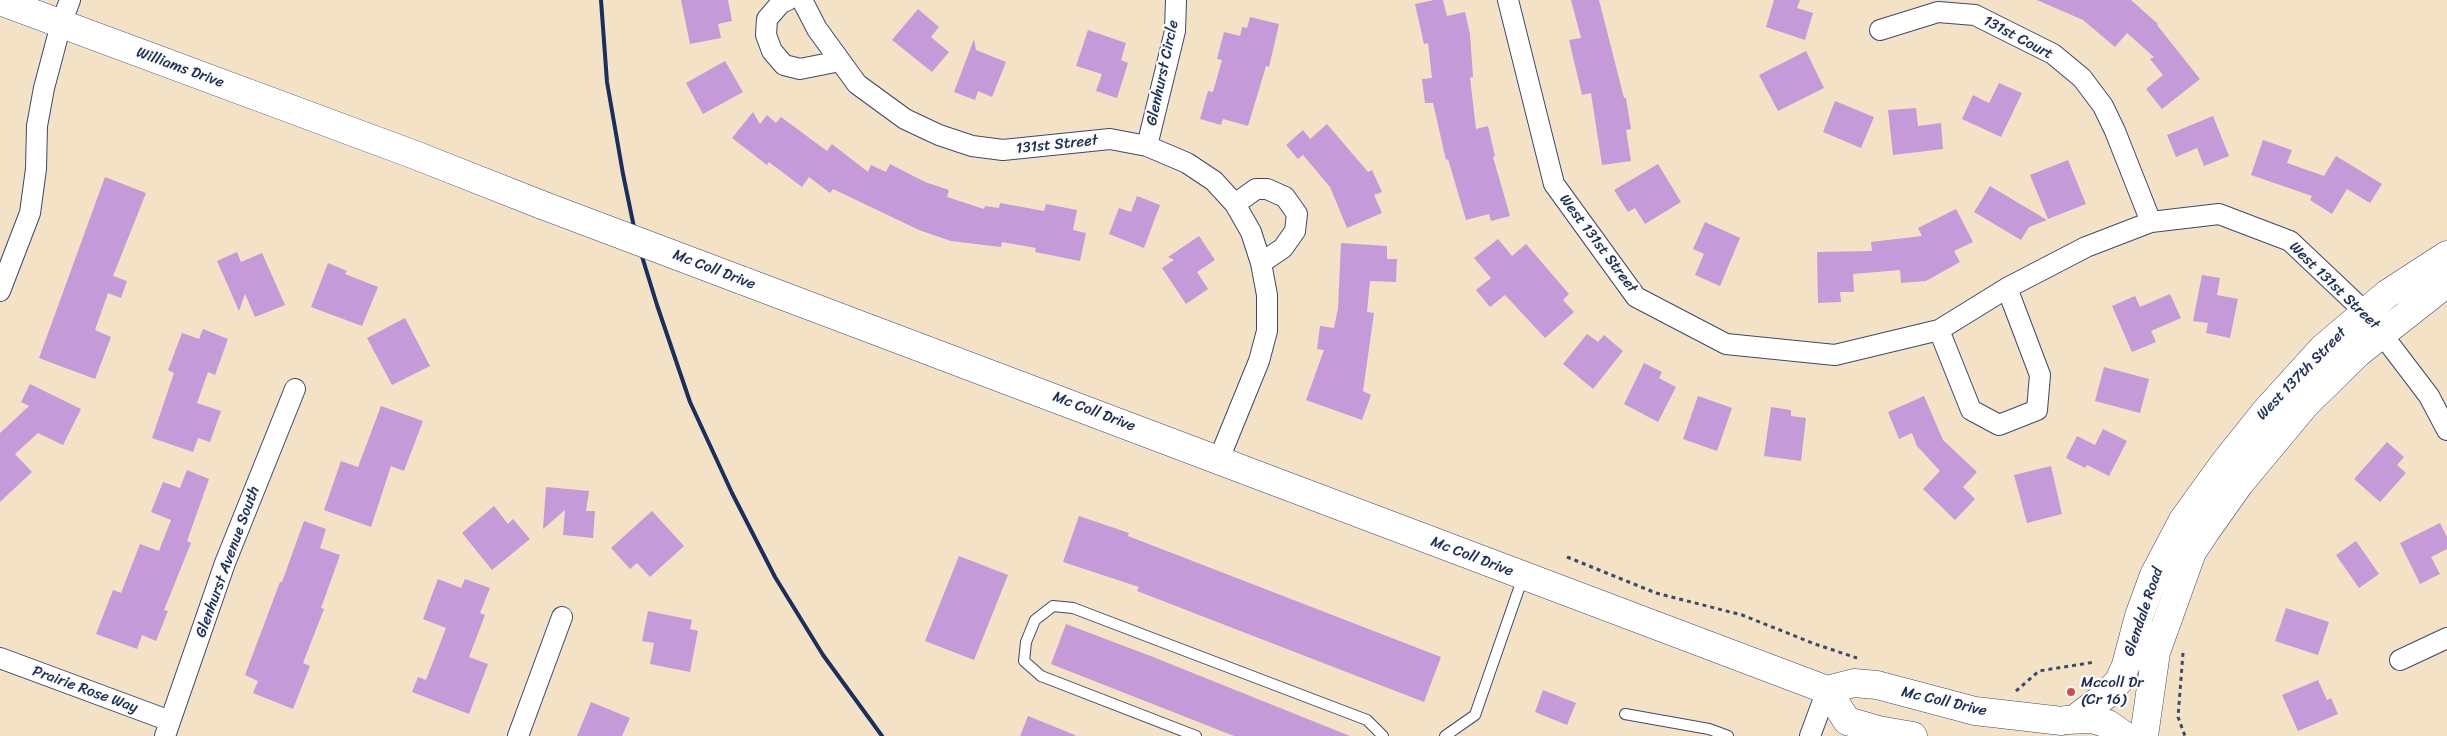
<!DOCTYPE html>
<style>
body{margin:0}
canvas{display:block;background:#f3e2c6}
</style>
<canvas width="2447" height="736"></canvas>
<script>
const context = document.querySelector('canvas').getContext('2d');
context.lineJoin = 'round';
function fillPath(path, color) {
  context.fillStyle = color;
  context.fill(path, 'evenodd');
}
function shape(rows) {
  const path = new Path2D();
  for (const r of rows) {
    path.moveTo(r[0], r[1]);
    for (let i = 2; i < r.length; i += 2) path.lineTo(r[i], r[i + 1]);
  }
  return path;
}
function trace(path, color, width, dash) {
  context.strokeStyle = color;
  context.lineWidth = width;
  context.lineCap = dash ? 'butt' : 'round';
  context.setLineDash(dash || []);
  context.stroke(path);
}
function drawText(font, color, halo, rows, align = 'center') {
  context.font = font + ' Sriracha,sans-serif';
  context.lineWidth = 4.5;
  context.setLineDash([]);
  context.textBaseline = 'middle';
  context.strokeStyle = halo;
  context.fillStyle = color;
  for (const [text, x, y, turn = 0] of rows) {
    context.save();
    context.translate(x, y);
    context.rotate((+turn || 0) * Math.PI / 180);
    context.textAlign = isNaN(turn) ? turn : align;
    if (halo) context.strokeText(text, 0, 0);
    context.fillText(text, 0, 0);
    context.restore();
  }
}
fillPath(shape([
 [681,0,728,0,732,21,718,24,721,38,690,44],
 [1434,0,1443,0,1447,16,1465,12,1470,34,1473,77,1470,78,1476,129,1488,126,1495,156,1493,157,1510,216,1491,221,1489,214,1466,220,1448,159,1446,160,1433,103,1425,103,1422,79,1432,78,1428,43,1424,44,1415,4],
 [1571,0,1599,0,1624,98,1626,98,1631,129,1626,130,1631,161,1602,165,1591,93,1582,95,1569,40,1581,38],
 [1774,0,1800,0,1797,8,1813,13,1805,40,1766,27],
 [2037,0,2131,0,2158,24,2157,25,2200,79,2162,109,2146,89,2163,75,2150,59,2154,57,2127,33,2115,47,2083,20],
 [918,9,939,27,931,37,949,52,932,72,892,40],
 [1250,17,1279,24,1269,67,1266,66,1248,126,1223,119,1221,125,1200,119,1208,91,1213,92,1222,60,1217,59,1224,32,1240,36,1242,27,1247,28],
 [1088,30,1126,43,1121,60,1128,63,1117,98,1096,91,1102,74,1076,66],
 [974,39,976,50,1006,62,992,97,978,91,975,100,954,92],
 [1806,51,1824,88,1778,111,1759,75],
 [725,61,743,92,703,114,686,83],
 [1999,83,2022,93,2001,137,1962,119,1973,95,1989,103],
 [1835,101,1874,117,1861,148,1823,132],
 [1916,108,1918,126,1941,123,1943,149,1893,155,1888,110],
 [753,112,760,124,767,115,776,123,781,117,827,151,832,144,868,172,871,165,886,172,890,164,925,182,949,190,947,197,984,209,985,206,999,208,1000,203,1044,211,1046,204,1077,210,1073,230,1086,233,1080,261,1035,252,1036,248,1002,242,1001,247,951,241,919,230,833,189,830,193,809,177,802,187,769,162,767,165,732,138],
 [2213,116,2229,156,2204,166,2197,148,2176,157,2167,135],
 [1327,124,1368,172,1372,170,1382,192,1374,195,1382,213,1347,228,1330,187,1303,155,1298,159,1286,145,1303,130,1310,139],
 [2263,140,2292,150,2287,163,2324,176,2336,156,2382,184,2370,203,2347,189,2332,214,2310,200,2312,196,2251,175],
 [2068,160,2086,204,2048,219,2030,175],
 [1658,164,1681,202,1645,224,1635,208,1628,212,1614,190],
 [105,177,146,193,113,276,127,281,121,298,108,293,95,330,111,337,95,379,39,358],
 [1990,186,2047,220,2029,227,2021,240,1974,212],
 [1137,196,1160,205,1144,248,1109,234,1119,208,1131,212],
 [1956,209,1973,242,1954,251,1960,262,1926,281,1901,283,1900,270,1853,274,1854,292,1840,292,1841,302,1818,303,1817,252,1872,251,1871,242,1922,236,1918,228],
 [1705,222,1740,238,1720,286,1695,275,1704,254,1693,249],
 [1199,236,1215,260,1197,272,1208,289,1186,304,1162,268,1174,260,1168,257],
 [1498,239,1512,256,1526,244,1569,294,1563,300,1574,312,1545,338,1505,295,1490,307,1476,290,1491,278,1474,258],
 [1341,243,1387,246,1387,259,1397,259,1396,282,1370,281,1367,312,1374,313,1363,391,1371,395,1362,420,1306,400,1324,350,1317,349,1320,326,1334,328,1338,308],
 [237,252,241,262,262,253,285,305,255,317,245,294,239,311,217,261],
 [328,263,347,271,345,274,378,287,362,326,311,307],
 [2202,275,2220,278,2217,295,2238,299,2230,338,2206,333,2208,323,2193,321],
 [2170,294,2181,318,2151,331,2156,342,2132,352,2112,306,2135,296,2140,307],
 [405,318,430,366,392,385,367,338],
 [203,329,228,339,215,375,208,372,197,403,221,411,210,442,198,438,193,452,152,438,174,373,168,370,182,333,199,339],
 [1587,334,1598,342,1604,335,1623,351,1593,389,1563,364],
 [1644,363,1662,372,1659,378,1676,387,1658,422,1624,404],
 [2104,367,2149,379,2140,413,2095,401],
 [30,384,81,409,63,445,38,433,15,454,32,472,0,502,0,433,29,406,21,402],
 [1698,396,1732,408,1717,451,1683,439],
 [1924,396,1943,440,1977,472,1963,487,1975,499,1955,520,1923,489,1940,471,1917,446,1912,433,1899,439,1888,412],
 [381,406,423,421,404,471,391,466,371,527,324,510,341,461,358,467],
 [1771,407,1791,410,1791,416,1806,418,1801,461,1764,456],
 [2103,429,2127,441,2109,476,2087,465,2085,468,2066,458,2077,436,2095,445],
 [2387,442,2404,457,2397,465,2406,473,2380,502,2354,479],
 [2051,466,2062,514,2027,523,2014,475],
 [187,470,209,479,187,541,191,543,164,610,168,611,156,641,142,635,137,649,96,634,113,590,121,593,140,544,159,551,171,520,151,512,163,482,180,488],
 [546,487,589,491,586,511,595,511,593,538,563,535,565,510,543,529],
 [494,506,508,524,513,519,530,539,492,570,462,533],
 [652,511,684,546,650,577,637,563,630,569,611,548],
 [1079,516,1129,533,1128,536,1441,657,1424,702,1137,591,1139,587,1063,562],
 [304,521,326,529,320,548,340,555,321,608,324,609,303,663,310,666,293,709,253,693,258,681,245,675,280,582,282,582],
 [2440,523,2447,537,2447,549,2431,557,2440,574,2420,584,2400,543],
 [2356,541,2379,574,2359,588,2336,555],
 [959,556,1008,575,974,660,925,641],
 [438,579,461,588,465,579,490,588,480,613,485,615,469,657,488,664,469,714,412,692,418,677,426,680,446,628,423,619],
 [2286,608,2329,622,2318,655,2275,641],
 [648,611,692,620,690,629,698,631,690,672,650,664,654,643,642,641],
 [1066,624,1153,657,1350,736,1234,736,1051,664],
 [2318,680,2327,700,2331,698,2338,714,2298,731,2282,695],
 [1543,690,1576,703,1567,725,1535,712],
 [591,702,630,718,622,736,577,736],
 [1028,716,1075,735,1075,736,1020,736]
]), '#c49ad9');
const lane = shape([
 [1625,714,1709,729,1728,736],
 [1196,736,1041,676,1024,661,1026,642,1035,620,1053,606,1073,608,1367,720,1383,736],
 [1445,736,1475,715,1523,577]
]);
const street = shape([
 [788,0,781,3,767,19,766,35,772,51,784,65,800,69,840,61],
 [802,0,817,29,857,84,905,119,939,135,972,146,1003,150,1110,139,1147,146,1187,163,1214,181,1235,204,1251,232,1261,263,1267,295,1267,331,1259,361,1219,459],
 [1508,0,1554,184,1636,297,1726,344,1835,355,1939,330,2007,288,2086,247,2151,222,2219,214,2290,241,2365,312,2429,396,2447,430],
 [1880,30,1938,12,1975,15,2053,54,2082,78,2103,106,2115,131,2151,222],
 [1147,146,1175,31,1176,0],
 [1235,204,1256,189,1267,189,1285,197,1297,214,1295,231,1283,248,1261,263],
 [0,291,30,213,36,169,37,126,44,88,61,24,70,0],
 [1939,330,1971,410,1999,425,2037,410,2040,375,2007,288],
 [0,658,170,721],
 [2400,660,2447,638],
 [165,736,225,563,295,389],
 [518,736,562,617],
 [1810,736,1827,690]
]);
const secondary = shape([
 [0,1,415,155,542,205],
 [741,280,1827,690,1854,683,1877,685,1975,711,2062,721],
 [1827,690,1847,721,1878,730,1913,736],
 [2076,718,2106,695,2119,681,2126,665,2139,616,2154,575,2183,520,2225,462,2265,412,2323,348,2387,294,2447,255],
 [2066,720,2092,719,2108,724,2125,736],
 [2144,736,2156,652,2192,552,2206,531,2240,483,2305,405,2358,353,2447,283]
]);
trace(lane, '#3b4a6e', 12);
trace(street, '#3b4a6e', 22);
trace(secondary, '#3b4a6e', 29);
trace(shape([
 [1567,557,1656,593,1742,615,1815,644,1857,658],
 [2183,653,2178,717,2185,736],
 [2016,691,2039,671,2095,662]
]), '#3b4a6e', 3, [4, 4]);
trace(lane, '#fff', 10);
trace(street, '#fff', 20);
trace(secondary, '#fff', 28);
trace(shape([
 [601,0,607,82,623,174,636,237,657,305,690,402,732,493,775,577,823,655,882,736]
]), '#1b2f5e', 4);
const secondaryBridge = shape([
 [542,205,741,280]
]);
trace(secondaryBridge, '#3b4a6e', 29, []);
trace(secondaryBridge, '#fff', 28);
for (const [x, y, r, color] of [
 [2071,692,5,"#d1495b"]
]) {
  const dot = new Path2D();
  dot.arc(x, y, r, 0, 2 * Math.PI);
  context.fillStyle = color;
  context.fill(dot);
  trace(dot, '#fdfcf7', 2);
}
drawText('15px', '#1b2f5e', '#fdfcf7', [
 ["131st Court",2018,38,28],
 ["Williams Drive",180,68,20],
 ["Glenhurst Circle",1163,73,-78],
 ["131st Street",1057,145,-6],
 ["West 131st Street",1598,244,53],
 ["Mc Coll Drive",714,270,21],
 ["West 131st Street",2334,286,44],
 ["West 137th Street",2302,374,-46],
 ["Mc Coll Drive",1094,412,21],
 ["Mc Coll Drive",1472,557,21],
 ["Glenhurst Avenue South",228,562,-70],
 ["Glendale Road",2144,612,-71],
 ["Prairie Rose Way",85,690,20],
 ["Mc Coll Drive",1944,702,13]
]);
drawText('15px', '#1b2f5e', '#fdfcf7', [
 ["Mccoll Dr",2081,683],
 ["(Cr 16)",2081,700]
], 'left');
</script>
